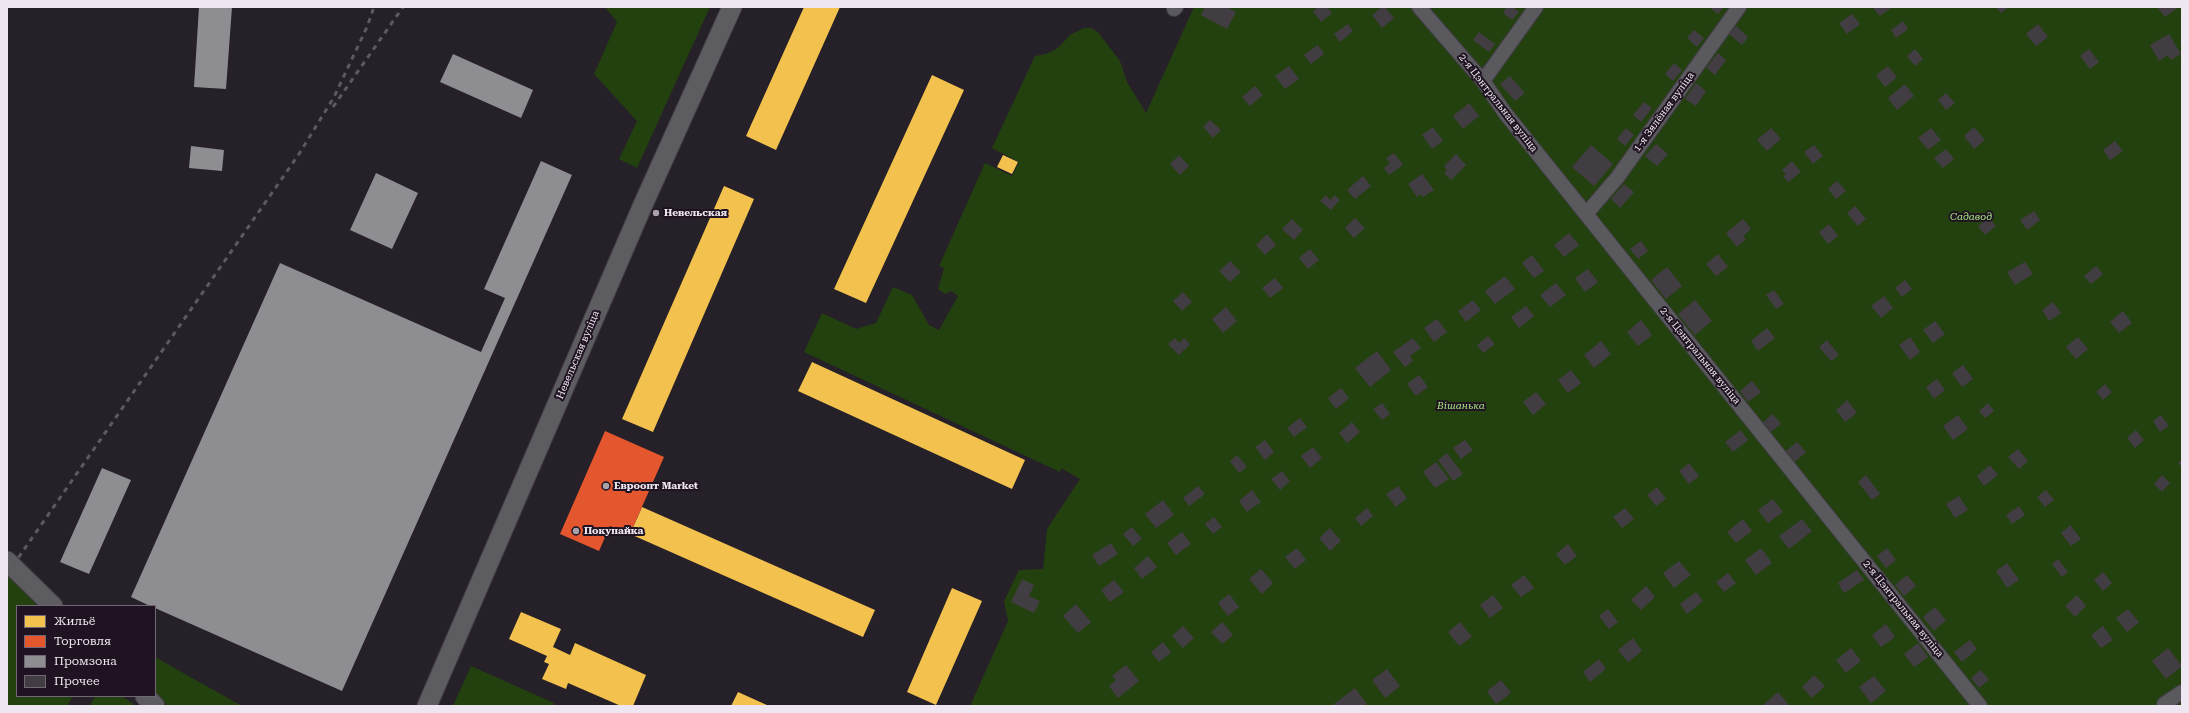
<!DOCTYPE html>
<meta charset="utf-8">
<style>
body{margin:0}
#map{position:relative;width:2189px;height:713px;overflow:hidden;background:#262028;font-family:"Roboto Serif",serif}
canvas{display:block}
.frame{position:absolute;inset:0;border:8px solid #eee6f0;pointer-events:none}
.legend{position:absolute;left:16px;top:605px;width:140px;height:92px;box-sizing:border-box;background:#1f1321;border:1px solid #726774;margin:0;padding:5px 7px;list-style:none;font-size:12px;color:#eee6f0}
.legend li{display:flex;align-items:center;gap:8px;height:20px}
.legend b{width:20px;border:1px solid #726774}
</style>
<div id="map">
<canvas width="2189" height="713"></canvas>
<div class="frame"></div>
<ul class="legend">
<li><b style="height:11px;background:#f2c14e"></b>Жильё</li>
<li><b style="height:11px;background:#e4572e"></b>Торговля</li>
<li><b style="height:11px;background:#8d8d92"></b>Промзона</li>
<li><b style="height:11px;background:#423d43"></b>Прочее</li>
</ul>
</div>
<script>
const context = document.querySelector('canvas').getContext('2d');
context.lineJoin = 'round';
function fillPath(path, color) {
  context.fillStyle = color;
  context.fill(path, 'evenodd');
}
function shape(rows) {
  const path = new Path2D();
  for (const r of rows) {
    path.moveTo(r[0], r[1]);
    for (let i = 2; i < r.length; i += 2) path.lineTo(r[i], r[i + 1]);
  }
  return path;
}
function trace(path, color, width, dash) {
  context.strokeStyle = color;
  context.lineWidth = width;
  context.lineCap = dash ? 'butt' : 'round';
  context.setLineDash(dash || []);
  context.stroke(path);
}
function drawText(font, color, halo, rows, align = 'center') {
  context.font = font + ' "Roboto Serif",serif';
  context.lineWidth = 4;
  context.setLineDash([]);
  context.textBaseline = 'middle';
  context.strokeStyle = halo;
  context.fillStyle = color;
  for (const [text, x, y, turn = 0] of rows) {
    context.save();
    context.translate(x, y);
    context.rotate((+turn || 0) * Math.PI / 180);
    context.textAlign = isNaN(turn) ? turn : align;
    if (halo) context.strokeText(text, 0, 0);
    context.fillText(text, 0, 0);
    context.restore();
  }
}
fillPath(shape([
 [605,7,710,7,637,168,619,159,637,121,594,74,617,22],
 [1194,7,2182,7,2182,706,970,706,1008,621,1004,601,1019,570,1043,569,1047,529,1080,479,1061,468,1060,472,804,352,822,313,856,329,876,323,893,287,912,295,929,325,939,330,958,296,951,291,945,294,938,289,944,268,939,266,985,163,1012,176,1019,162,992,148,1035,56,1046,54,1058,48,1070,35,1084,28,1091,28,1098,32,1120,61,1127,82,1146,113],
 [7,575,38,606,17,606,17,696,73,696,67,706,7,706],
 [155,657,242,706,168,706,155,693],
 [471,666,554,703,553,706,453,706],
 [95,696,122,696,136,706,90,706]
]), '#23400f');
fillPath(shape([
 [804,7,840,7,776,150,746,136],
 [932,75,964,90,866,303,834,289],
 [1003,155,1018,162,1012,174,997,167],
 [724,186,754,199,653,432,622,419],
 [812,362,1025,460,1012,489,798,391],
 [642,507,875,610,863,637,630,534],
 [952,588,982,601,936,705,907,692],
 [521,612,561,629,553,647,570,655,575,643,646,675,633,706,621,706,568,683,566,689,542,679,549,664,544,662,547,656,509,639],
 [738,692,769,706,731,706]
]), '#f2c14e');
fillPath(shape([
 [605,431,664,457,630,534,610,526,599,551,560,534]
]), '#e4572e');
fillPath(shape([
 [199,7,232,7,226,89,194,87],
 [453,54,533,90,521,118,440,82],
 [191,146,224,150,222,171,189,168],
 [541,161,572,175,342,691,155,608,155,606,150,606,131,597,280,263,481,352,505,298,484,289],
 [376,173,418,193,392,249,350,230],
 [102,468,131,480,89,574,60,562]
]), '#8d8d92');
fillPath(shape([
 [1205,7,1227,7,1236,12,1227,29,1201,15],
 [1319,7,1327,7,1332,13,1321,22,1313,11],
 [1382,7,1385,7,1394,18,1382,28,1372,15],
 [1507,7,1513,7,1519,12,1512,20,1503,13],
 [1709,7,1724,7,1718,14],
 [1872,7,1892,7,1880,16],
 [1996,7,2009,7,2001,13],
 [2157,7,2179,7,2165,17],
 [1852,14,1860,24,1847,34,1839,23],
 [1903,21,1908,29,1896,38,1891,30],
 [1348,24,1353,31,1340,42,1334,34],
 [2038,24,2048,37,2036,46,2026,34],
 [1736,26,1748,37,1742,45,1729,34],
 [1694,30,1704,38,1697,47,1687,38],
 [1479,32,1495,44,1489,52,1473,40],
 [2169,34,2181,54,2171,60,2168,55,2159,61,2150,45],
 [1318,45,1324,54,1311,64,1304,55],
 [1915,49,1923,59,1915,66,1907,56],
 [2089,49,2099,62,2090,69,2080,56],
 [1718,53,1726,60,1715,75,1706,68],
 [1674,63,1682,70,1673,81,1665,74],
 [1289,66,1299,79,1285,89,1275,76],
 [1888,66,1897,77,1885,87,1876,75],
 [1510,76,1525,93,1515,101,1500,84],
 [1696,83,1706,91,1696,106,1685,99],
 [1905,84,1914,96,1897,110,1888,98],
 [1255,86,1263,95,1250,106,1242,97],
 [1946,93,1955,103,1946,110,1938,100],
 [1644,102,1652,108,1641,122,1633,115],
 [1469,103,1479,116,1463,129,1453,116],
 [1210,120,1221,130,1213,138,1203,127],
 [1433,127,1443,141,1432,149,1422,135],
 [1974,127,1985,140,1974,149,1964,136],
 [1626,128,1634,135,1625,146,1617,139],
 [1771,128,1781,139,1767,151,1757,140],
 [1931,128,1941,140,1928,150,1918,138],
 [2115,141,2123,151,2110,160,2103,150],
 [1656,144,1668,154,1657,166,1645,156],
 [1591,145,1613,164,1594,186,1572,167],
 [1814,145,1823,156,1813,164,1804,152],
 [1946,149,1954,159,1943,168,1934,158],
 [1394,153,1403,165,1389,175,1384,168,1390,163,1386,158],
 [1456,154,1466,165,1451,180,1444,173,1447,170,1444,166],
 [1179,155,1189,166,1180,175,1170,164],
 [1792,161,1801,172,1788,182,1783,176,1786,174,1782,170],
 [1422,174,1434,190,1423,197,1421,194,1417,197,1408,184],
 [1363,176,1371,186,1355,199,1347,190],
 [1837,181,1846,191,1836,199,1828,189],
 [1624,184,1634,192,1620,208,1611,199],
 [1326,195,1330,200,1335,195,1340,200,1331,210,1320,201],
 [1855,206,1866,219,1858,226,1847,213],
 [2034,211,2040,220,2027,230,2020,220],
 [1355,218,1365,228,1354,238,1345,228],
 [1989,218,1996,226,1985,235,1978,226],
 [1292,219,1303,230,1294,240,1282,229],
 [1743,219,1751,229,1743,236,1746,239,1737,247,1726,233],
 [1829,224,1838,236,1828,244,1819,232],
 [1569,233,1579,245,1564,257,1554,245],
 [1267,234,1276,245,1265,255,1256,245],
 [1641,241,1648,251,1638,259,1630,249],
 [1310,249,1319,260,1308,269,1299,258],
 [1718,254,1728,267,1716,276,1706,264],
 [1532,255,1544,271,1534,278,1522,263],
 [1230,261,1241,272,1230,282,1219,271],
 [2025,262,2033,274,2015,285,2007,272],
 [2096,266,2103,274,2091,284,2084,276],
 [1667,267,1682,286,1666,299,1651,280],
 [1588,269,1598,282,1585,292,1575,278],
 [1505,276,1515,289,1495,304,1485,291],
 [1275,278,1283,288,1270,298,1262,288],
 [1905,280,1912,289,1902,297,1895,288],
 [1556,283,1566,295,1550,307,1540,295],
 [1774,290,1784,304,1776,309,1766,295],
 [1183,292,1192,302,1182,311,1173,301],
 [1884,296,1893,308,1881,318,1871,306],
 [1473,300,1481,310,1466,322,1458,311],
 [1695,300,1712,321,1695,335,1678,314],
 [2053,302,2061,313,2049,321,2042,310],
 [1526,306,1534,316,1519,328,1511,317],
 [1226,307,1237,321,1223,333,1212,319],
 [2123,311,2132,323,2119,333,2110,322],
 [1437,319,1447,332,1434,342,1424,328],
 [1641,320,1652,335,1638,346,1627,332],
 [1935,321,1945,334,1933,343,1923,330],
 [1767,328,1775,338,1758,351,1751,341],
 [1488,336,1495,344,1483,353,1477,345],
 [1910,337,1920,352,1910,360,1899,345],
 [2078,337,2088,349,2076,359,2066,347],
 [1175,338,1179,343,1184,338,1190,344,1179,355,1168,344],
 [1413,338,1421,348,1410,356,1413,361,1405,367,1393,352],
 [1827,340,1839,355,1831,361,1819,347],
 [1601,341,1611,354,1594,368,1584,355],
 [1377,351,1391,370,1370,387,1355,368],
 [1963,365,1973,379,1962,387,1952,373],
 [1571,370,1581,383,1568,393,1558,380],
 [1419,375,1428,387,1416,396,1407,384],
 [1937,379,1945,390,1934,399,1926,387],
 [1752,381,1761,392,1748,402,1740,391],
 [2105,384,2112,392,2103,400,2096,392],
 [1341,388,1349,398,1336,409,1328,398],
 [1536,392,1546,404,1533,415,1523,402],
 [1847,400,1857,413,1845,422,1836,410],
 [1382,403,1390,414,1382,420,1373,409],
 [1988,403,1994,411,1985,418,1979,411],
 [1773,414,1781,424,1771,432,1763,422],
 [1958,415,1968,429,1953,440,1943,426],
 [2161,415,2169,426,2160,432,2153,421],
 [1300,418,1307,427,1294,437,1287,428],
 [1352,422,1360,432,1347,443,1339,433],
 [1741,430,1748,440,1733,452,1725,442],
 [2136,430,2144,440,2135,448,2127,438],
 [1265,440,1274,452,1265,460,1255,447],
 [1465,440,1473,450,1461,459,1453,448],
 [1797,442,1806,452,1795,462,1786,451],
 [1313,447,1322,458,1310,468,1301,456],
 [2018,449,2028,461,2019,469,2008,457],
 [1447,453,1463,474,1453,481,1438,460],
 [1237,455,1247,467,1239,473,1230,461],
 [2182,459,2182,467,2178,463],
 [1436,462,1449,479,1435,488,1423,472],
 [1689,463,1699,476,1689,484,1679,471],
 [1990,465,1998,475,1984,486,1977,476],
 [1282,471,1290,481,1280,490,1271,479],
 [1866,475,1880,494,1872,500,1858,482],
 [2162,475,2170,483,2162,492,2154,484],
 [1198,486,1205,494,1189,506,1183,498],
 [1398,486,1407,498,1396,507,1386,494],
 [1657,487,1666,499,1656,506,1647,495],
 [1252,490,1261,502,1247,512,1239,501],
 [2046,490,2054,500,2045,507,2037,497],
 [1959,496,1968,510,1955,518,1946,504],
 [1773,499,1783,512,1768,523,1758,510],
 [1163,500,1174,515,1156,528,1145,514],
 [2019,506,2025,515,2012,524,2006,515],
 [1367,508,1373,516,1361,526,1355,518],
 [1625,508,1634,519,1622,528,1613,517],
 [1214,517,1222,527,1213,534,1205,524],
 [1743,519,1752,531,1736,543,1727,532],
 [1802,519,1812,531,1789,549,1779,536],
 [2070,525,2081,539,2071,546,2061,533],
 [1132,527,1142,539,1133,546,1123,534],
 [1330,528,1341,541,1330,551,1319,538],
 [1182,532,1191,544,1176,555,1167,543],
 [1111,543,1118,554,1099,566,1092,555],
 [1568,544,1577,556,1565,565,1556,554],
 [1297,548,1306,560,1295,569,1285,557],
 [1761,548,1772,563,1756,575,1745,560],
 [1887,548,1896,560,1886,568,1877,556],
 [1148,556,1157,567,1142,579,1134,568],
 [2058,559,2068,572,2062,577,2052,564],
 [1679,561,1691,575,1674,588,1663,573],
 [2007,563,2019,580,2007,588,1996,571],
 [1261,569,1273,583,1262,594,1249,579],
 [1857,570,1864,580,1844,593,1838,583],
 [2103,572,2112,583,2103,591,2094,580],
 [1728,573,1736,583,1724,592,1716,582],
 [1524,575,1534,588,1521,597,1511,585],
 [1907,575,1916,586,1904,596,1895,585],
 [1022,579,1034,585,1029,596,1040,601,1034,613,1011,602],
 [1114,580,1124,592,1110,602,1101,590],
 [1646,586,1655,597,1641,610,1631,600],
 [1696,592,1703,601,1687,614,1680,604],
 [1229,594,1239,607,1228,616,1218,603],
 [1493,595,1503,608,1490,618,1480,605],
 [2077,595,2086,606,2075,617,2065,606],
 [1076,604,1091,622,1078,633,1063,616],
 [1935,607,1946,620,1934,631,1923,617],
 [1608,609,1618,622,1609,629,1599,616],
 [2128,609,2139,622,2127,632,2116,618],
 [1222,622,1233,635,1222,644,1211,632],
 [1460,622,1472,637,1459,646,1448,632],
 [1886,624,1895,637,1881,647,1872,635],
 [1183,626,1194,638,1183,648,1172,636],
 [2103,626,2113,640,2101,648,2091,635],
 [1633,638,1642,651,1628,662,1618,650],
 [1970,640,1977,649,1962,662,1954,652],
 [1163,642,1171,652,1159,662,1151,652],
 [1918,643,1928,657,1914,667,1904,654],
 [1851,648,1861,661,1846,673,1836,660],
 [2168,648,2182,666,2166,679,2152,661],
 [1599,659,1606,669,1590,682,1583,672],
 [1126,665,1139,681,1118,698,1109,686,1116,680,1112,676],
 [1387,669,1400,686,1385,698,1372,680],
 [1981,670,1989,680,1979,688,1971,678],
 [1814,675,1825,686,1812,698,1802,687],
 [1874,676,1886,691,1871,703,1859,687],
 [1501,680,1511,693,1496,704,1487,691],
 [1355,688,1367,704,1364,706,1335,706,1334,704],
 [1778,692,1790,706,1762,706]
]), '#423d43');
const street = shape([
 [1419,7,1483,81,1505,113,1980,706],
 [1174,9,1176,7],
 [1483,81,1536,7],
 [1586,214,1617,178,1739,7],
 [2164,704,2182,692]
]);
const secondary = shape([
 [7,561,53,606],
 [145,696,155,706],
 [427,706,642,207,732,7]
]);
trace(street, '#413d43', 16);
trace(secondary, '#413d43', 21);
trace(street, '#59595e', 14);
trace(secondary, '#5d5c60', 19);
trace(shape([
 [333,107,403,7],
 [7,574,299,154,334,97,367,27,374,7]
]), '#5d5a5f', 3, [5, 5]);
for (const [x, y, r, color] of [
 [656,213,4,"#a8a1aa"],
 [606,486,4,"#a8a1aa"],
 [576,531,4,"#a8a1aa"]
]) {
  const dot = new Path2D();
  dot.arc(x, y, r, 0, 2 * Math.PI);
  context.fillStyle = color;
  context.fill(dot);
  trace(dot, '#1f1321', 1.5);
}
drawText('10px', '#eee6f0', '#1f1321', [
 ["2-я Цэнтральная вуліца",1498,103,52],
 ["1-я Зялёная вуліца",1664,112,-54],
 ["Невельская вуліца",578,355,-67],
 ["2-я Цэнтральная вуліца",1700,356,51],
 ["2-я Цэнтральная вуліца",1903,609,51]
]);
drawText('bold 10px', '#eee6f0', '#1f1321', [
 ["Невельская",664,213],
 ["Евроопт Market",614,486],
 ["Покупайка",584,531]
], 'left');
drawText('italic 10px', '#a7e883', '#1f1321', [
 ["Садавод",1971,217],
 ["Вішанька",1461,406]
]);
</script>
